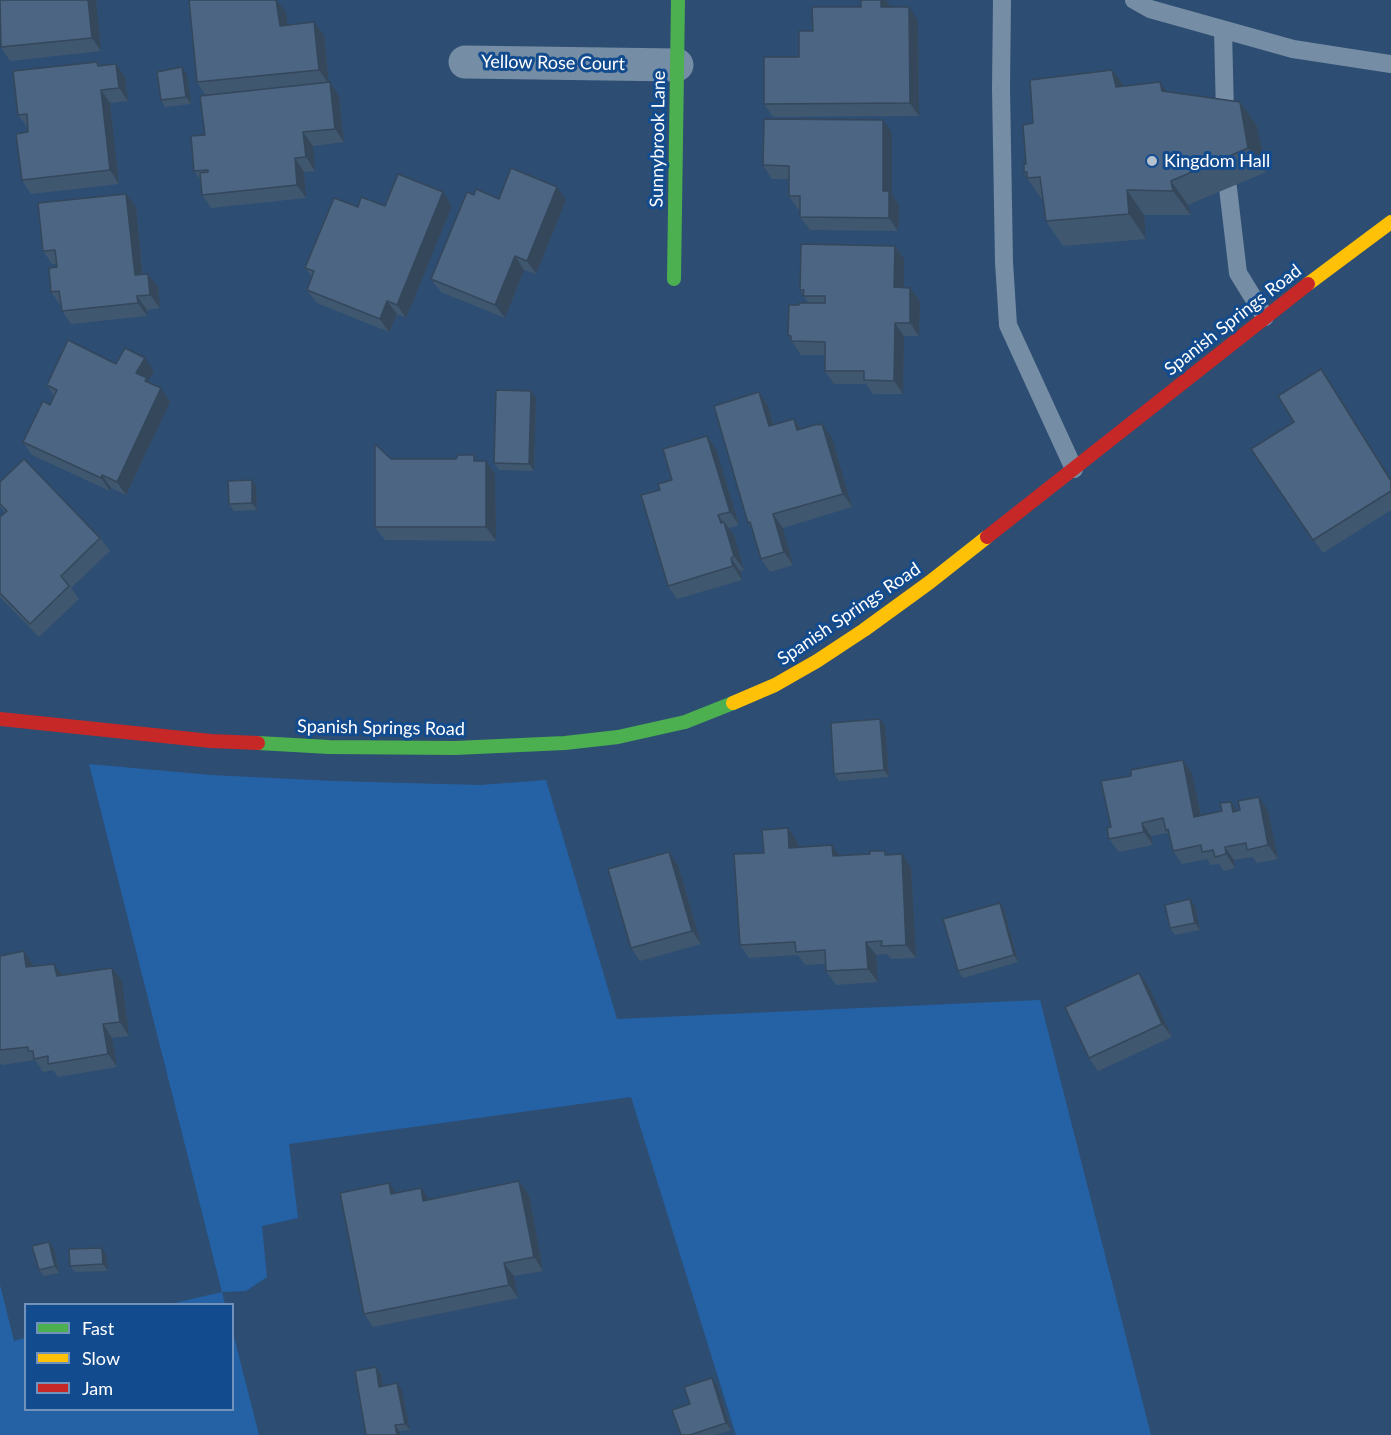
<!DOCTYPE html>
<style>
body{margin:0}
#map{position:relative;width:1391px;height:1435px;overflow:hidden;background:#2e4d72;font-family:Lato,sans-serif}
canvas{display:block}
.legend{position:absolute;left:24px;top:1303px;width:210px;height:108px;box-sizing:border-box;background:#124b8e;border:2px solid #7193bb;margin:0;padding:8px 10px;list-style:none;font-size:18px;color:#fff}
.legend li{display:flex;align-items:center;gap:12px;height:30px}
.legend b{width:30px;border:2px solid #7193bb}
</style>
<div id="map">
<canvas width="1391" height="1435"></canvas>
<ul class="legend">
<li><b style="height:8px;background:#4caf50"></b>Fast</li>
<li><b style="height:8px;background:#ffc107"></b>Slow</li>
<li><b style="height:8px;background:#c62828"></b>Jam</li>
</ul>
</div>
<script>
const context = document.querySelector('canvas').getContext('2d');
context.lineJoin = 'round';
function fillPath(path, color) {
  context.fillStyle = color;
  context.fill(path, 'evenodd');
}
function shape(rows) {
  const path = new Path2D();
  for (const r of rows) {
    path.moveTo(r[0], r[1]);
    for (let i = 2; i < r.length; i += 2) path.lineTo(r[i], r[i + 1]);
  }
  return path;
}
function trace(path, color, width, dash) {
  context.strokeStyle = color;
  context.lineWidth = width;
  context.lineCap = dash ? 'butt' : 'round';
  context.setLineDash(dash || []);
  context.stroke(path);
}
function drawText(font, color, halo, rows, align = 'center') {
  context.font = font + ' Lato,sans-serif';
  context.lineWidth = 6;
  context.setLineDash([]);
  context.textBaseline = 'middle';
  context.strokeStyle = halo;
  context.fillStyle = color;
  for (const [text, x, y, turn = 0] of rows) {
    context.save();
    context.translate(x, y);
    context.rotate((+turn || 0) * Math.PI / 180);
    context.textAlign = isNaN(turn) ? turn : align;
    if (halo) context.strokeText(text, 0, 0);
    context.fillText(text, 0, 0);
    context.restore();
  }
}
fillPath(shape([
 [89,764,211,775,334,781,480,785,546,780,617,1019,1040,1000,1151,1435,736,1435,631,1097,289,1144,298,1218,262,1226,267,1277,246,1291,222,1292,225,1304,170,1304,222,1292],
 [0,1285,14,1341,25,1338,26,1410,232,1410,233,1333,259,1435,0,1435]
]), '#2562a5');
trace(shape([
 [1002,0,1001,88,1004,262,1008,325,1074,469],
 [1134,0,1150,9,1293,49,1391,64],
 [1223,30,1225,114],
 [1228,188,1238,273,1265,317]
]), '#758da5', 18);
trace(shape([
 [465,62,677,65]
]), '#758da5', 33);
trace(shape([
 [674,279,678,0],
 [258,743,329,747,455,748,565,743,618,737,685,722,733,703]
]), '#4caf50', 14);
trace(shape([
 [1308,284,1391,222],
 [733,703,775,685,817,661,864,630,930,582,987,537]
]), '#ffc107', 14);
trace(shape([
 [987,537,1308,284],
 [0,719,211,741,258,743]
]), '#c62828', 14);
fillPath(shape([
 [0,0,96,0,101,51,10,61,1,47],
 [890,7,918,20,919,116,773,117,764,104,799,57,813,31],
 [286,12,287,25,314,22,324,35,329,82,330,82,339,96,344,142,313,146,315,171,304,172,306,198,211,208,202,195,200,179,194,171,205,135,206,96,197,82],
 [97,62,100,66,125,77,128,101,110,103,119,184,31,194,22,180,28,132,28,128,18,115],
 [187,74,191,104,165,107,161,100],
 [1124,86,1240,102,1257,126,1266,172,1188,205,1191,215,1144,215,1146,239,1063,246,1046,221,1043,201,1027,178,1024,172,1033,123],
 [892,133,892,195,899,205,898,231,810,230,800,217,800,209,798,209,789,196,789,179,772,179,763,165],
 [474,195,499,199,566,200,536,274,524,270,505,318,441,292,431,279],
 [385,206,452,206,406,318,397,314,389,332,317,303,307,290,312,277,305,268,358,207],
 [136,207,143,274,148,274,158,287,160,308,147,310,147,316,71,324,62,311,61,306,51,292,57,267,57,264,52,264,43,251],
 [895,246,904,259,904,287,910,288,920,301,919,336,904,336,903,394,873,394,866,384,834,384,825,371,825,355,801,355,788,335,799,305,808,303,800,290],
 [116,364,154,371,148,381,150,384,161,388,170,402,126,495,111,488,110,491,32,455,23,442,50,405,54,396,47,385],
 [1330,382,1391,479,1391,510,1323,553,1251,449,1294,422],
 [759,392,768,406,774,425,794,419,801,429,818,425,832,438,852,507,783,528,793,565,770,572,761,559,752,529,748,523],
 [536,398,534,471,499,470,494,463],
 [707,436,716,449,739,525,729,528,734,535,744,570,740,571,742,580,677,599,668,586,672,480],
 [391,459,478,461,495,474,496,541,385,540,375,527],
 [252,480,256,486,257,510,234,511,229,504],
 [0,482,100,538,110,551,71,588,79,599,39,637,0,597,0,517,5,512,0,507],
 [885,726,889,777,839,781,834,774],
 [1192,773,1201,815,1237,811,1268,811,1278,859,1257,863,1252,857,1234,860,1235,868,1224,871,1219,864,1211,865,1207,859,1182,864,1173,851,1170,836,1167,833,1151,836,1153,845,1119,852,1109,839,1111,827],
 [797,841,798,847,840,856,887,855,911,867,916,958,891,959,887,954,876,955,878,982,836,985,826,971,826,964,805,965,798,955,749,958,740,945,764,853],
 [678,865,701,944,640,961,631,948],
 [1195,906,1200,930,1175,935,1170,928],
 [1004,910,1018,962,963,978,958,971],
 [24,951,33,966,54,964,62,975,122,981,129,1036,112,1038,117,1067,58,1077,53,1070,43,1072,35,1060,2,1065,0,1063,0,956],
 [1139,973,1149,987,1172,1037,1098,1071,1089,1058],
 [519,1181,529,1195,543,1271,514,1276,518,1298,373,1327,364,1314,389,1183,396,1193,429,1200],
 [49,1242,54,1249,59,1273,44,1276,39,1270],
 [106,1255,108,1271,75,1272,70,1266],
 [376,1367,381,1374,383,1386,402,1390,410,1430,366,1435],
 [712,1378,717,1385,731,1430,716,1435,681,1435,690,1404]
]), '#405770');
fillPath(shape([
 [88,0,96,0,101,51,92,38],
 [276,0,286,12,289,39,280,26],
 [881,0,886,0,890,6,891,20,881,7],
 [909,7,918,20,919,116,910,103],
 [314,22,324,35,329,84,319,70],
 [116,64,125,77,128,101,119,88],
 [182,67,187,74,191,104,186,97],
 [1112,70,1130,94,1116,87],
 [330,82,339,96,344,142,335,129],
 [1160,82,1177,106,1162,91],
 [101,90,110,103,119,184,110,170],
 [1240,102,1257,126,1266,172,1248,148],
 [883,120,892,133,892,195,899,205,898,231,889,218,883,191],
 [303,132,313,146,315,171,306,157],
 [295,158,304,172,306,198,297,185],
 [1171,181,1188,205,1191,215,1173,191],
 [557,187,566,200,536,274,527,261],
 [1127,190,1144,215,1146,239,1129,214],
 [443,192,452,206,406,318,397,305],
 [126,194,136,207,144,289,135,275],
 [895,246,904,259,904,301,894,287],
 [515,256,524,270,505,318,495,305],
 [148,274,158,287,160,308,150,295],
 [910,288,920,301,919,336,910,323],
 [137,296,147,310,147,316,138,303],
 [387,301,397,314,389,332,380,319],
 [895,323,904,336,903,394,894,381],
 [145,358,154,371,148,381,156,392,136,373],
 [1321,369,1330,382,1391,479,1391,481],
 [161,388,170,402,126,495,117,482],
 [531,391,536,398,534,471,529,464],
 [759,392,768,406,778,440,769,426],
 [794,419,803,433,797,430],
 [822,424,832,438,852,507,843,494],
 [707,436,716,449,739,525,730,512],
 [486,461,495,474,496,541,486,527],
 [102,475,111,488,110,491,101,478],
 [252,480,256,486,257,510,252,503],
 [773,514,783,528,793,565,784,552],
 [718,515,726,526,724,522,734,535,744,570,734,556],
 [731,558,740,571,742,580,733,566],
 [880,719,885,726,889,777,884,770],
 [1183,760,1192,773,1204,830,1194,817],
 [1259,797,1268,811,1278,859,1268,845],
 [1231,802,1240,815,1233,812],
 [1142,823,1151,836,1153,845,1144,832],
 [788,828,797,841,799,861,789,848],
 [832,845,841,858,833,856],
 [1225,847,1234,860,1235,868,1226,854],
 [669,852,678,865,701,944,692,931],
 [902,854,911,867,916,958,906,945],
 [1190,899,1195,906,1200,930,1195,923],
 [1000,903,1004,910,1018,962,1014,955],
 [866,942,876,955,878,982,868,969],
 [24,951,33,965,35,981,26,967],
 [54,964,64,978,57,976],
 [112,968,122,981,129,1036,120,1022],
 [1139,973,1149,987,1172,1037,1162,1024],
 [103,1024,112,1038,117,1067,108,1054],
 [519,1181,529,1195,543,1271,534,1257],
 [389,1183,399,1197,391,1194],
 [421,1188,430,1201,423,1201],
 [49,1242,54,1249,59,1273,55,1266],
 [102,1248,106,1255,108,1271,103,1264],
 [504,1263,514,1276,518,1298,509,1285],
 [376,1367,381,1374,384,1393,379,1387],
 [712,1378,717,1385,731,1430,726,1423],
 [397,1383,402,1390,410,1430,405,1424],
 [395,1425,400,1432,400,1435,397,1435]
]), '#34475b');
const building = shape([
 [0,0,88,0,92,38,1,47,0,0],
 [189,0,276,0,280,26,314,22,319,70,197,82,189,0],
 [861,0,881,0,881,7,909,7,910,103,764,104,764,57,799,57,799,31,813,31,812,7,861,7,861,0],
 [97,62,98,66,116,64,119,88,101,90,110,170,22,180,16,134,28,132,27,114,18,115,13,71,97,62],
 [182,67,186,97,161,100,157,72,182,67],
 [1112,70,1116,87,1160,82,1162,91,1240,102,1248,148,1171,181,1173,191,1127,190,1129,214,1046,221,1040,177,1027,178,1027,172,1024,172,1024,164,1026,164,1023,125,1033,123,1030,80,1112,70],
 [330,82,335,129,303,132,306,157,295,158,297,185,202,195,200,173,208,172,208,170,194,171,191,136,205,135,200,96,330,82],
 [764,119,883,120,883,191,889,191,889,218,800,217,800,196,789,196,789,166,763,165,764,119],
 [511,168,557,187,527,261,515,256,495,305,431,279,467,192,474,195,476,189,499,199,511,168],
 [398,174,443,192,397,305,387,301,380,319,307,290,314,271,305,268,334,198,358,207,361,197,385,206,398,174],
 [126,194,135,275,148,274,150,295,137,296,138,303,62,311,59,291,51,292,49,268,57,267,55,250,43,251,38,203,126,194],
 [801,244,895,246,894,287,910,288,910,323,895,323,894,381,864,380,864,371,825,371,825,342,791,341,791,336,788,335,789,305,799,305,799,303,825,303,825,296,803,296,804,290,800,290,801,244],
 [68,340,116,364,125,348,145,358,136,373,147,378,145,381,161,388,117,482,102,475,101,478,23,442,43,401,50,405,57,390,47,385,68,340],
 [1321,369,1391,481,1391,491,1313,540,1251,449,1294,422,1278,396,1321,369],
 [496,390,531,391,529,464,494,463,496,390],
 [759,392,769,426,794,419,797,430,818,424,818,425,822,424,843,494,773,514,784,552,761,559,750,522,748,523,714,406,759,392],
 [707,436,730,512,718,515,721,523,724,522,734,556,731,558,733,566,668,586,641,495,660,490,658,484,672,480,663,449,707,436],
 [375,444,391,459,456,459,458,455,474,455,474,461,486,461,486,527,375,527,375,444],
 [24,459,100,538,61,576,69,586,30,624,0,593,0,517,7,511,0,504,0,482,24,459],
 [252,480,252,503,229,504,228,481,252,480],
 [880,719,884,770,834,774,831,723,880,719],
 [1183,760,1194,817,1222,811,1220,803,1231,802,1233,812,1240,810,1238,801,1259,797,1268,845,1247,850,1246,843,1225,847,1226,854,1215,857,1213,850,1202,852,1201,845,1173,851,1168,829,1166,831,1163,818,1142,823,1144,832,1109,839,1107,828,1111,827,1101,781,1131,776,1131,770,1183,760],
 [788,828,789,848,832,845,833,856,870,854,870,851,885,851,885,855,902,854,906,945,881,946,882,941,866,942,868,969,826,971,825,950,796,952,795,942,740,945,734,854,764,853,762,830,788,828],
 [669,852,692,931,631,948,608,869,669,852],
 [1190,899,1195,923,1170,928,1165,905,1190,899],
 [1000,903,1014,955,958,971,943,919,1000,903],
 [24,951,26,967,54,964,57,976,112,968,120,1022,103,1024,108,1054,48,1064,48,1056,34,1059,33,1051,28,1051,28,1047,0,1050,0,956,24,951],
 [1139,973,1162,1024,1089,1058,1065,1007,1139,973],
 [519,1181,534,1257,504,1263,509,1285,364,1314,340,1193,389,1183,391,1194,421,1188,423,1201,519,1181],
 [49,1242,55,1266,39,1270,32,1246,49,1242],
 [102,1248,103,1264,70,1266,69,1249,102,1248],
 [376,1367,379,1387,397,1383,405,1424,395,1425,397,1435,366,1435,355,1371,376,1367],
 [712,1378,726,1423,690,1435,681,1435,672,1410,690,1404,684,1387,712,1378]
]);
fillPath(building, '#4b6582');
trace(building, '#34475b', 1.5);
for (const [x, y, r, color] of [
 [1152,161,6,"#b6c1ce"]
]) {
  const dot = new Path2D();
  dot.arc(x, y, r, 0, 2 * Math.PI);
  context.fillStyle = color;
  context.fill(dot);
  trace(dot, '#124b8e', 2);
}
drawText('18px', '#fff', '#124b8e', [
 ["Yellow Rose Court",553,63,1],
 ["Sunnybrook Lane",658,139,-89],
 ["Spanish Springs Road",1233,320,-38],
 ["Spanish Springs Road",849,614,-34],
 ["Spanish Springs Road",381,728,1]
]);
drawText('18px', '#fff', '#124b8e', [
 ["Kingdom Hall",1164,161]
], 'left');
</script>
